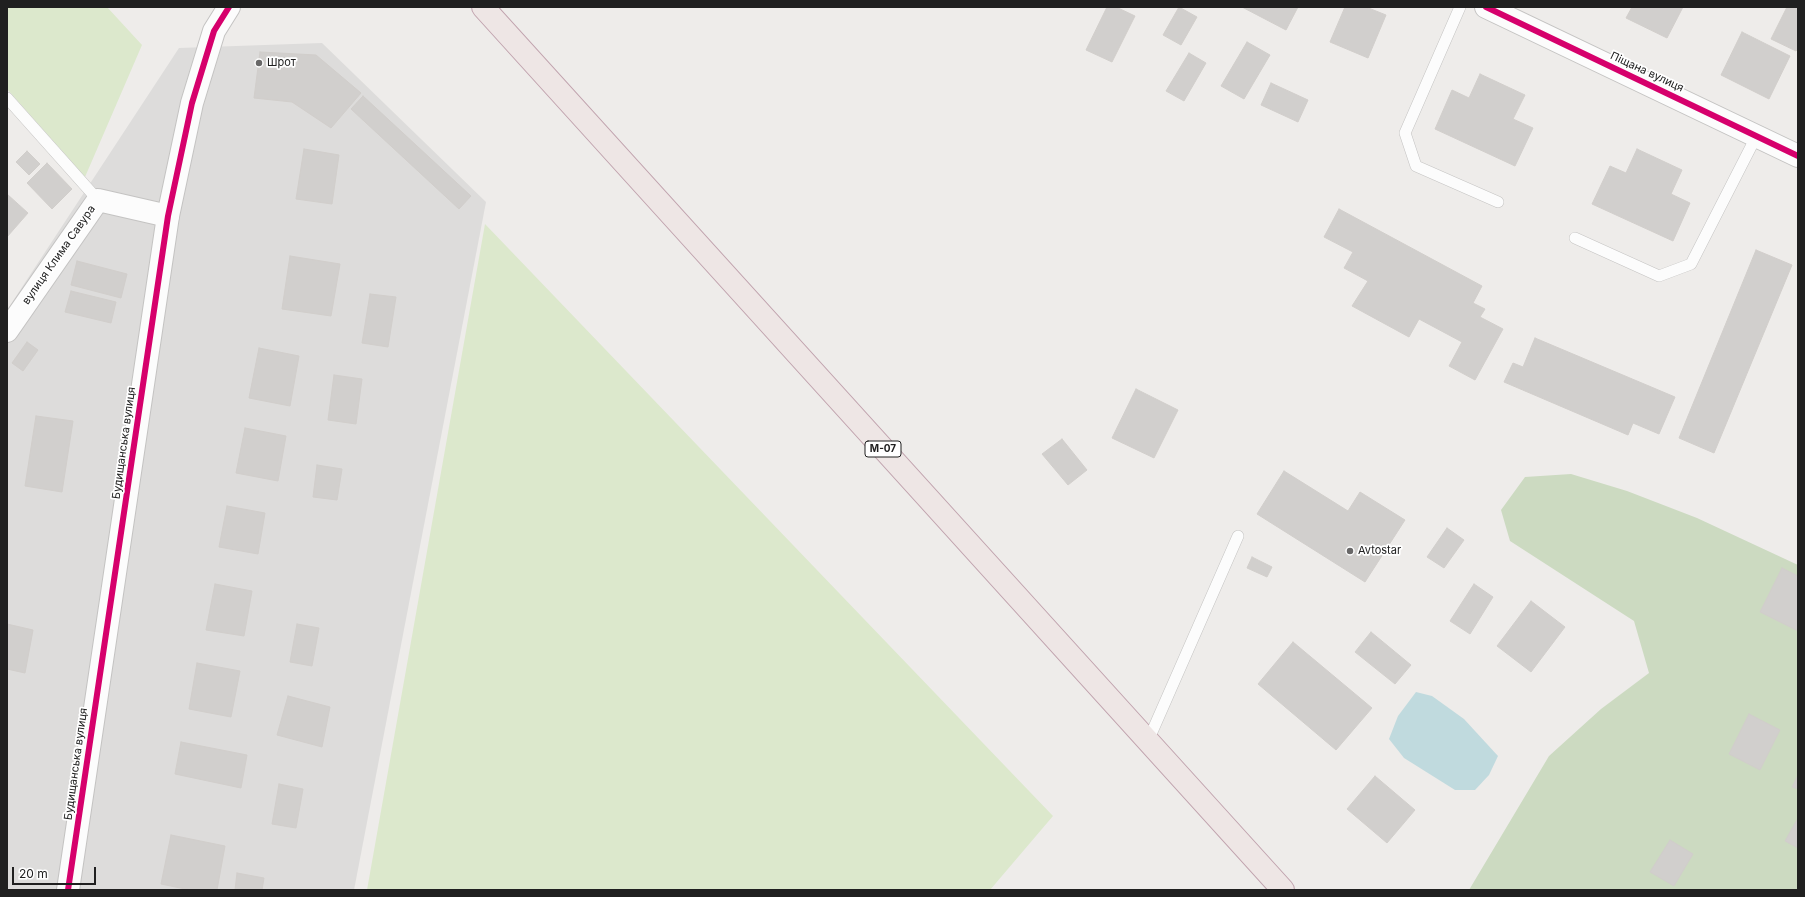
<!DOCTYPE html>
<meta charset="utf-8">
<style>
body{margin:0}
#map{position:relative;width:1805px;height:897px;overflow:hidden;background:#eeecea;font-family:Inter,sans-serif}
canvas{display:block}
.frame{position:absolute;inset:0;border:8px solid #202020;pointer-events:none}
.scale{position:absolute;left:12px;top:867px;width:84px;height:18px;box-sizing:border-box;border:2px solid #202020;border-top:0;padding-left:5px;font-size:12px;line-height:14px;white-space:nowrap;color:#202020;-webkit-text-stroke:3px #fff;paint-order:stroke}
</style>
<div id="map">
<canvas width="1805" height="897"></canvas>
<div class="frame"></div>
<div class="scale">20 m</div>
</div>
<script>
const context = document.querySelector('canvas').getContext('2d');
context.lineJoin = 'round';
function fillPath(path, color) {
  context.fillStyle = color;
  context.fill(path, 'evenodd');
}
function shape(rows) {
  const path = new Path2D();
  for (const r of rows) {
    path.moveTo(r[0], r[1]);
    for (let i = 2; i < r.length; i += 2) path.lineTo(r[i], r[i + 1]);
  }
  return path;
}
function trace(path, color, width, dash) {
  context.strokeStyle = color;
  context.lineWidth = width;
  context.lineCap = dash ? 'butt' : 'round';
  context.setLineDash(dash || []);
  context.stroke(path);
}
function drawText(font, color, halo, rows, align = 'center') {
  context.font = font + ' Inter,sans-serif';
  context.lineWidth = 3.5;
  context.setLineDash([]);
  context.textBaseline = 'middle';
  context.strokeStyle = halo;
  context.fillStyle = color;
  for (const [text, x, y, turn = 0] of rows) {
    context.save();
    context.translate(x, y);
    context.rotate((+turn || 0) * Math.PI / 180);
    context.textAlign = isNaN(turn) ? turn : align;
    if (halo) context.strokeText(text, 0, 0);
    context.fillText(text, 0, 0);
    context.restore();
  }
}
fillPath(shape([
 [322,43,486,202,354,890,7,890,7,310,179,48]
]), '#dddcdb');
fillPath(shape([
 [7,7,107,7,142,45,85,177,7,89],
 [485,224,1053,816,990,890,367,890]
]), '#dce8cc');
fillPath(shape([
 [1571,474,1627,491,1697,518,1798,565,1798,890,1469,890,1549,756,1601,709,1649,673,1634,621,1510,541,1501,510,1525,477]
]), '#ccdac1');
fillPath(shape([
 [1416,692,1432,696,1464,719,1498,756,1489,775,1475,790,1455,790,1404,758,1389,739,1398,716]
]), '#c0dade');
const building = shape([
 [1107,7,1116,7,1135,16,1112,62,1086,50,1107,7],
 [1179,7,1197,17,1181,45,1163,35,1179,7],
 [1242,7,1298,7,1286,30,1242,7],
 [1345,7,1366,7,1386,15,1368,58,1330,42,1345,7],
 [1632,7,1683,7,1667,38,1626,18,1632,7],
 [1787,7,1798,7,1798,48,1796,51,1771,39,1787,7],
 [1742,32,1790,56,1769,99,1721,75,1742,32],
 [1247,42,1270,55,1244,99,1221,86,1247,42],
 [260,52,316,55,361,93,331,128,292,102,254,98,260,52],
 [1189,53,1206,63,1184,101,1166,91,1189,53],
 [1480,74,1525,95,1513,119,1533,128,1515,166,1435,129,1452,90,1469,98,1480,74],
 [1271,83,1308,100,1298,122,1261,105,1271,83],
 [363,96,471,196,459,209,351,109,363,96],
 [304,149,339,155,332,204,296,199,304,149],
 [1637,149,1682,170,1671,194,1690,203,1673,241,1592,204,1610,166,1626,173,1637,149],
 [27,151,40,164,29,175,16,162,27,151],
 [47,163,72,189,52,209,27,183,47,163],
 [7,194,28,213,7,237,7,194],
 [1339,209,1482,286,1473,303,1485,309,1480,317,1503,329,1475,380,1449,366,1462,342,1419,319,1409,337,1352,306,1368,281,1344,268,1353,252,1324,237,1339,209],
 [1756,250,1792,265,1714,453,1679,438,1756,250],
 [290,256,340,264,331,316,282,309,290,256],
 [77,261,127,274,121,298,71,285,77,261],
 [71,291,116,302,111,323,65,312,71,291],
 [370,294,396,297,388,347,362,343,370,294],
 [1535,338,1675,397,1659,434,1633,423,1628,435,1504,382,1513,363,1523,367,1535,338],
 [27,342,38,350,23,371,12,363,27,342],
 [259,348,299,356,290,406,249,398,259,348],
 [334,375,362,379,356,424,328,420,334,375],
 [1136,389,1178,410,1154,458,1112,438,1136,389],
 [36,416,73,421,62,492,25,486,36,416],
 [245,428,286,436,278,481,236,473,245,428],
 [1062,439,1087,470,1068,485,1042,454,1062,439],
 [317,465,342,469,337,500,313,497,317,465],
 [1284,471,1348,511,1360,492,1405,520,1365,582,1257,514,1284,471],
 [227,506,265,513,258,554,219,547,227,506],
 [1447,528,1464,540,1444,568,1427,557,1447,528],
 [1252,557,1272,567,1267,577,1247,568,1252,557],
 [1782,568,1798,576,1798,631,1760,612,1782,568],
 [215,584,252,591,244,636,206,630,215,584],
 [1474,584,1493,597,1470,634,1450,621,1474,584],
 [1531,601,1565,627,1531,672,1497,646,1531,601],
 [7,624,33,630,25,673,7,669,7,624],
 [297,624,319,628,312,666,290,662,297,624],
 [1371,632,1411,665,1395,684,1355,652,1371,632],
 [1293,642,1372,708,1336,750,1258,684,1293,642],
 [197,663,240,671,231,717,189,709,197,663],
 [288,696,330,707,322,747,277,735,288,696],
 [1749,714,1780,730,1760,770,1729,754,1749,714],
 [181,742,247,755,241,788,175,774,181,742],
 [1798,775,1798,789,1792,787,1798,775],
 [1375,776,1415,810,1387,843,1347,809,1375,776],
 [279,784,303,789,296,828,272,824,279,784],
 [1798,818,1798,848,1785,841,1798,818],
 [171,835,225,846,217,890,190,890,161,884,171,835],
 [1670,840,1693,854,1674,886,1650,872,1670,840],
 [237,873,264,878,262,890,235,890,237,873]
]);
fillPath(building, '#d1cfcd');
trace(building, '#d1cecb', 1);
const service = shape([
 [1460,7,1405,133,1416,166,1498,202],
 [7,98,98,200],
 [1575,238,1659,276,1691,264,1757,135],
 [1148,741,1238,536]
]);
const minor = shape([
 [1486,7,1798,156],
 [7,331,98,200,168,216]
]);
const tertiary = shape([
 [68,890,168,216,192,103,214,31,229,7]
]);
const trunk = shape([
 [483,7,1283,890]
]);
trace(service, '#c4c3c2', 12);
trace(minor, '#c4c3c2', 24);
trace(tertiary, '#c4c3c2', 24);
trace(trunk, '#c1a3ae', 24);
trace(service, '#fcfcfc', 11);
trace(minor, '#fcfcfc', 22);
trace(tertiary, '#fcfcfc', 22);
trace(trunk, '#eee6e5', 22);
trace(shape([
 [1486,7,1798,156],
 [68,890,168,216,192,103,214,31,229,7]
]), '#d6006c', 6);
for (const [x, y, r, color] of [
 [259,63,4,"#686767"],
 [1350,551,4,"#686767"]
]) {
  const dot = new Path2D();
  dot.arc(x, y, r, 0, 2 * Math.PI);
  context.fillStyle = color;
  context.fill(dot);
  trace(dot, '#fff', 1.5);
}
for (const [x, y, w] of [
 [883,449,36]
]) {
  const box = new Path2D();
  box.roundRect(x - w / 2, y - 8, w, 16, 3);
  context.fillStyle = '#fff';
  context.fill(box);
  trace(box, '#202020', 1);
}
drawText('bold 10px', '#202020', null, [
 ["М-07",883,449]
]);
drawText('11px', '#202020', '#fff', [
 ["Шрот",267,63],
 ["Avtostar",1358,551]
], 'left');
drawText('11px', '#202020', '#fff', [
 ["Піщана вулиця",1647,72,25],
 ["вулиця Клима Савура",59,255,-55],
 ["Будищанська вулиця",124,443,-82],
 ["Будищанська вулиця",76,764,-82]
]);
</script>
